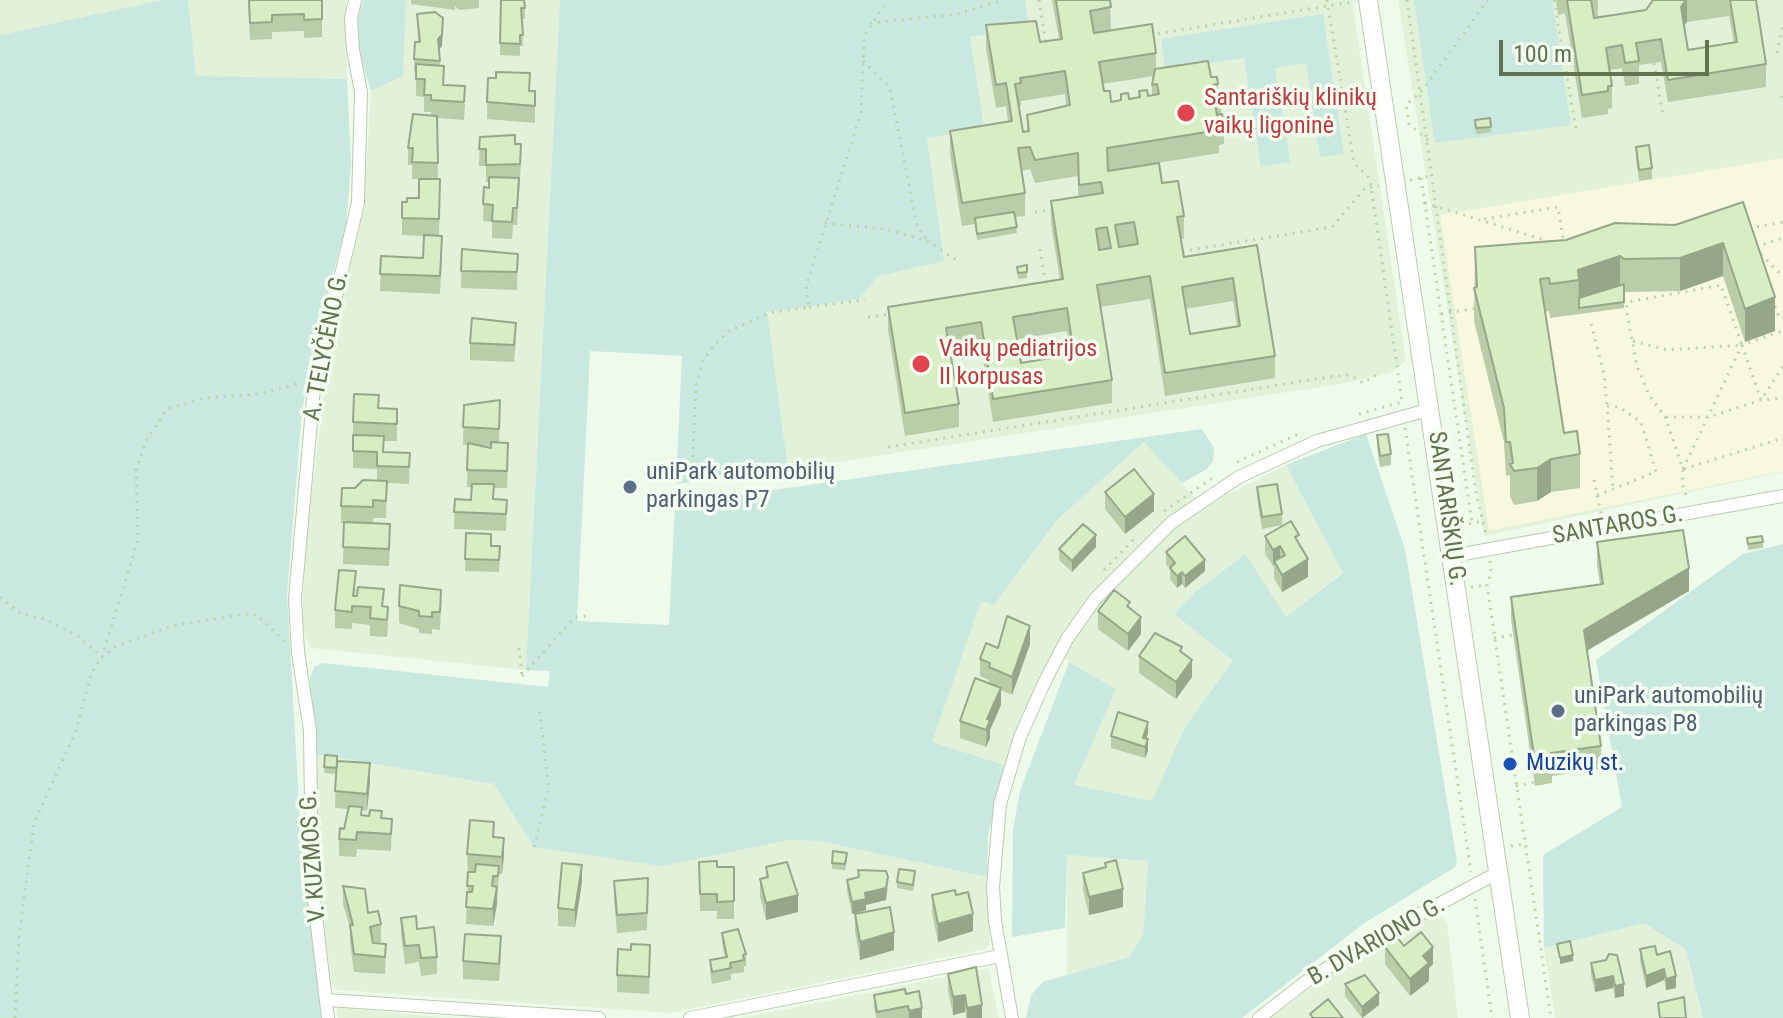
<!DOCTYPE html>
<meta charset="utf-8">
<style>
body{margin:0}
#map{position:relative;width:1783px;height:1018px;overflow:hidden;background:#eefbea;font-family:"Roboto Condensed",sans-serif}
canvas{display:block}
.scale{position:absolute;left:1499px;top:40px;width:210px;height:36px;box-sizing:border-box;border:4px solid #61744f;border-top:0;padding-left:10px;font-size:24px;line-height:28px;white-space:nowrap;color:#61744f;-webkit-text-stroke:6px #f4fef1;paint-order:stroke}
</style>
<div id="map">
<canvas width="1783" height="1018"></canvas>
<div class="scale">100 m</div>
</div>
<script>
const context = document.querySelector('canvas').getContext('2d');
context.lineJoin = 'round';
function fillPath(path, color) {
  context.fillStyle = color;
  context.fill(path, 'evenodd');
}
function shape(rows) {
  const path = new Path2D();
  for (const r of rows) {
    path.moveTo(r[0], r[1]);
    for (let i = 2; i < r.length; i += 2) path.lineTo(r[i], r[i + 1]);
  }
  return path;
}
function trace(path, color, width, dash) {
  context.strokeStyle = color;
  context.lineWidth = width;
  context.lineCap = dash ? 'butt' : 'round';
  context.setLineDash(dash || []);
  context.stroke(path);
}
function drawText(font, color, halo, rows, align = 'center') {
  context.font = font + ' "Roboto Condensed",sans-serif';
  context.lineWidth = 7;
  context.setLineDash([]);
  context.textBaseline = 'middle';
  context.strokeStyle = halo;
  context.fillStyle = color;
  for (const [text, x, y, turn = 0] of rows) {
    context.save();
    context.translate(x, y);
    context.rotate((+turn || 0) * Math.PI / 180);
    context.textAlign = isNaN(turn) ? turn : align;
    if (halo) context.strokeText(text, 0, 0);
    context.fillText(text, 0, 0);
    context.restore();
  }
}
fillPath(shape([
 [0,0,162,0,0,35],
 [188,0,346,0,347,79,196,77],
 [406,0,560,0,526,670,311,648,302,629,306,536,333,326,364,204,371,91,403,76],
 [1025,0,1352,0,1406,361,1390,373,1345,383,788,470,766,311,859,299,878,276,943,261,927,138,970,37,1029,28],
 [1398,0,1783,0,1783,472,1484,536],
 [1145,441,1203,507,1286,465,1343,572,1286,617,1244,554,1195,592,1174,614,1233,661,1185,727,1152,801,1074,785,1116,689,1054,653,1026,709,1004,765,931,742,981,600,994,605,1057,520],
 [316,754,494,784,662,866,789,840,819,841,987,877,990,942,986,949,671,1013,336,990,332,983,320,896],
 [1067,855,1148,861,1143,936,1129,957,1067,975],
 [1435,915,1442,917,1447,923,1458,1018,1271,1018,1352,957],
 [1644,923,1686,950,1703,1018,1555,1018,1544,948],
 [988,968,999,1018,741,1018,793,1008],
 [337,1008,453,1018,338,1018]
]), '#e1f2d9');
fillPath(shape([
 [1783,158,1783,471,1489,531,1440,215]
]), '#f7f8de');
fillPath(shape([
 [162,0,188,0,196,76,347,79,351,165,346,225,317,334,302,411,287,594,301,839,321,1018,0,1018,0,35],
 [363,0,406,0,403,76,371,91,357,45,357,25],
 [560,0,1025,0,1029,28,970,37,984,128,927,138,944,261,878,276,859,299,767,312,788,470,676,484,682,356,590,351,577,621,669,625,675,504,1202,429,1214,448,1213,461,1207,469,1182,483,1144,442,1057,520,994,605,981,601,932,742,1004,765,988,836,987,877,819,841,789,840,662,866,534,847,494,784,316,754,310,677,315,666,323,663,548,687,550,671,526,670],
 [1414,0,1552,0,1571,125,1435,143],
 [1323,14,1344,154,1320,157,1306,63,1275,68,1290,162,1261,167,1244,58,1165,70,1161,39],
 [1366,434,1405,549,1457,862,1455,867,1363,924,1242,1018,1026,1018,1031,995,1043,982,1129,957,1143,936,1148,861,1067,855,1065,928,1012,937,1013,830,1020,791,1069,662,1116,689,1074,785,1152,801,1185,727,1233,661,1174,614,1195,592,1245,554,1286,617,1343,573,1286,465],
 [1783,544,1783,1018,1703,1018,1686,950,1644,923,1544,948,1543,855,1622,807,1596,660,1743,554]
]), '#c9e8e0');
const minor = shape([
 [1452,556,1783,496],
 [328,1000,599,1018],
 [328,1018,312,883,310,731,298,652,295,599,314,388,358,203,361,92,353,50,351,19,355,0],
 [690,1018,1000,956],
 [1012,1018,995,921,993,887,1000,804,1020,737,1045,681,1067,639,1095,599,1171,523,1239,477,1317,441,1431,409],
 [1259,1018,1308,980,1372,940,1499,872]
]);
const secondary = shape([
 [1368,0,1520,1018]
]);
trace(minor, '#bacaae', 14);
trace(secondary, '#b9cdac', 20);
trace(shape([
 [1039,0,1046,44],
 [1327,0,1354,163,1370,179,1402,401],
 [1407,0,1476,494,1487,538],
 [1554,0,1576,130],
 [870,23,957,14,1004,0],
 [1150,35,1351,2],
 [1777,53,1783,25],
 [863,61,890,88,917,226,928,241],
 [1654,63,1663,116],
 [1781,96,1783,103],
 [1428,140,1409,124,1406,105,1421,92,1488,0],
 [1421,178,1472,523],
 [1410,180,1430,176],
 [1425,203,1551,242],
 [1035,212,1055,209],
 [1484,219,1558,207,1564,244],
 [825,223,885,229,928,241,959,262],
 [1749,228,1783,222],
 [1756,247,1783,238],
 [1040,249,1046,284],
 [1190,250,1332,227,1365,188,1379,186],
 [1761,254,1783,277],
 [1775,306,1779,317,1783,316],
 [809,307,865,300],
 [1441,314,1476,308],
 [868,317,890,314],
 [1591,324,1604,374,1607,406],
 [1633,341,1667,350,1742,345,1721,285,1628,302,1626,308,1637,366,1648,393,1665,417,1683,469,1682,483,1688,501],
 [1742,345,1761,400,1783,366],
 [1359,414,1402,402],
 [1666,417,1709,417,1761,400,1783,398],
 [1405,428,1471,872],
 [888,447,1335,376,1350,375,1363,383,1376,375],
 [1237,462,1303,432],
 [1683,469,1742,345,1783,331],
 [1684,469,1783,438],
 [1594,480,1602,517],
 [691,489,696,386,702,362,711,349,727,332,769,313,809,307,806,286,861,113,864,36,888,0],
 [1597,495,1613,489,1656,472,1641,422,1619,407,1607,406,1613,489],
 [1164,511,1214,477],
 [1461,525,1485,521],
 [1490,561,1491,573,1487,585,1551,1018],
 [1104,570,1135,538],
 [1471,587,1487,585],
 [0,597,20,613,45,619,78,636,102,657,138,540,136,470,147,439,167,409,205,398,258,394,301,383],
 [1494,638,1513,635],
 [519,648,522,676],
 [522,676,575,617,586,616],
 [1516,786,1535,782],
 [1511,846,1524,844],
 [534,847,549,787,539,708],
 [1475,899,1492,1018],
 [15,1018,19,938,34,823,75,733,92,672,102,657,115,647,172,626,245,614,257,615,286,643]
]), '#bbd4a7', 3, [2, 6]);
trace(minor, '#fff', 12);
trace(secondary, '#fff', 18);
fillPath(shape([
 [248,0,322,0,322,37,304,38,304,31,272,32,272,39,250,40],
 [411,0,479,0,479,8,459,10,455,6,455,10,411,4],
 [501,0,525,8,525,19,522,19,523,47,520,46,520,56,500,55],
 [1052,0,1110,0,1111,30,1156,53,1156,69,1211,77,1218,84,1218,94,1221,103,1221,114,1224,122,1224,144,1219,145,1219,153,1108,171,1162,183,1184,216,1184,239,1181,239,1184,257,1257,245,1275,356,1275,378,1165,396,1150,299,1100,307,1112,380,1112,403,993,422,981,345,950,350,959,404,959,427,905,436,888,330,888,307,1060,280,1051,224,1051,201,1078,197,1078,176,1035,183,1030,169,1021,171,1025,193,1025,216,1015,217,1017,233,977,240,975,224,962,226,950,154,950,131,1008,122,1006,106,996,108,986,48,986,25,1040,42,1059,39],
 [1154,76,1152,85,1152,95,1148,96,1139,91,1139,97,1129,99,1121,94,1121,100,1111,102,1104,91,1103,84],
 [1065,94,1066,105,1027,115,1027,131,1023,132,1019,106,1021,106,1021,101],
 [1233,301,1237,326,1190,334,1185,309],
 [1067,331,1071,355,1021,363,1017,339],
 [1556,0,1598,0,1598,18,1646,10,1653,0,1756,0,1766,64,1766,87,1668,102,1661,62,1639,65,1639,84,1625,86,1622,68,1610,70,1612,86,1612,108,1608,109,1608,114,1582,118,1565,13,1558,15],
 [1729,16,1734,43,1688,50,1684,26,1687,22],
 [417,14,442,46,439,49,440,66,444,85,465,104,464,120,437,118,438,179,440,197,439,235,442,253,440,294,380,291,381,256,423,258,424,236,402,235,402,202,407,202,419,198,419,179,412,179,412,165,408,165,408,148,431,115,431,112,424,112,424,97,416,96,416,71,414,71,415,42,418,42],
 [488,78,530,91,535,91,535,123,487,119],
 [1475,120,1491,127,1491,132,1476,134],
 [480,137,515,144,521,162,517,225,513,225,512,239,492,238,492,222,483,221,484,187,489,188,489,182,486,182,486,166,479,166],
 [1636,147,1652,168,1652,179,1639,181,1636,159],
 [1743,202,1775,331,1745,342,1723,276,1680,291,1624,292,1624,308,1550,318,1549,311,1545,312,1564,433,1580,454,1580,488,1551,492,1537,501,1514,505,1510,497,1510,475,1506,476,1504,442,1474,321,1475,247,1566,240,1675,225],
 [462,249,518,254,517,290,461,288],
 [1017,267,1027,272,1027,278,1018,279],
 [516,340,514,362,470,360,470,343],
 [500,400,499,443,508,460,507,488,494,488,494,499,507,500,506,531,454,529,455,499,471,500,472,487,467,487,468,445,463,445,464,405],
 [476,445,491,446,491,448],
 [379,408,397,409,397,441,384,441,384,452,410,453,409,484,387,483,386,518,373,518,373,523,390,542,389,566,343,564,344,523,341,523,341,506,355,488,377,481,377,469,353,468,353,422],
 [1377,435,1391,454,1391,465,1380,467,1377,447],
 [1257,487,1282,514,1282,525,1262,529,1257,499],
 [1105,492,1154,511,1125,534,1105,509],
 [466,533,491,546,500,546,499,572,465,571],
 [1265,536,1299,545,1308,577,1282,592,1274,578,1274,567,1265,554],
 [1747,538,1763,542,1763,548,1748,550],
 [1597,542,1689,591,1587,651,1601,746,1601,769,1552,776,1552,783,1535,786,1511,620,1511,597,1600,584,1597,565],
 [1096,547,1072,572,1059,560,1059,549],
 [1166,552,1205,571,1185,588,1182,584,1177,588,1170,579,1170,569,1166,564],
 [356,588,355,596,384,607,388,624,387,637,370,636,370,625,352,623,352,629,335,628,335,610],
 [399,606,441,607,440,630,432,629,432,634,419,633,419,629,399,623],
 [1098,611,1141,634,1128,651,1098,629],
 [1030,644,1012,695,1001,690,1001,705,990,730,990,738,986,747,960,738,960,721,989,683,989,680,980,676,980,659,998,648],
 [1182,652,1192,677,1176,699,1139,673,1139,656],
 [1148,733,1146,739,1148,751,1145,758,1111,748,1111,736],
 [325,755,337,761,370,781,367,811,362,810,362,815,392,819,391,851,357,849,356,857,339,856,339,839,344,829,348,809,335,808,336,774,324,773],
 [494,837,504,855,502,874,499,874,497,904,493,926,466,924,468,872,467,854],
 [847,859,845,870,832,869,832,863],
 [699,862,717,867,734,867,734,919,717,919,717,911,700,911],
 [1105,863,1123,907,1089,915,1083,890,1083,873,1105,868],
 [766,867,798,912,766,920,760,896,760,879,766,878],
 [858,870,888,889,886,900,866,905,866,910,852,914,847,891,847,880,858,877],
 [915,877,913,891,897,888,897,882],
 [648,878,647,930,617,933,614,898,614,881],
 [582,882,575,927,558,926,558,908],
 [343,886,381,924,381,942,373,943,386,944,385,974,354,972,350,942,350,928,343,904],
 [932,895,956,895,973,931,938,942,932,913],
 [855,914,894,950,860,960,855,931],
 [401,918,417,929,437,957,437,974,421,976,419,962,405,964,401,935],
 [722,933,746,954,746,966,744,966,744,972,731,974,731,980,712,984,710,972,710,960,725,957,722,944],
 [1404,946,1433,964,1429,968,1429,981,1410,996,1385,964,1385,947],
 [1640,949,1657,955,1676,988,1666,990,1664,980,1646,988,1640,961],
 [631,950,650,962,649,994,617,992,617,975],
 [501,954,499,981,463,979,463,961],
 [1606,960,1624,996,1615,998,1613,988,1595,992,1591,975,1591,963],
 [948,974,982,1018,966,1018,965,1012,953,1015,948,991],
 [1345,984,1379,1005,1362,1018,1345,996],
 [906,994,922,1018,876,1018,874,1007,874,995]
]), '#b9cda9');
fillPath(shape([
 [1687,0,1687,22,1681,30,1681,7],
 [443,30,442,46,438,50,438,39],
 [1723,243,1723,276,1680,291,1680,258],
 [1620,256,1620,289,1579,303,1578,270],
 [1775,297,1775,331,1745,342,1745,309],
 [1551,459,1551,492,1537,501,1537,468],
 [1154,494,1154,511,1125,534,1125,517],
 [1096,535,1096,547,1072,572,1072,561],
 [1280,546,1280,563,1274,561,1273,567,1273,550],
 [1308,559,1308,577,1282,592,1282,575],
 [1205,560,1205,571,1185,588,1185,576],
 [1689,568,1689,591,1584,652,1584,630],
 [1182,572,1182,584,1177,588,1177,576],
 [1141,617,1141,634,1128,651,1128,634],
 [1030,626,1030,644,1012,695,1012,677],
 [1192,660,1192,677,1176,699,1176,682],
 [1001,688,1001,705,990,730,990,738,986,747,987,719],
 [1148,722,1148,733,1144,746,1143,738],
 [1148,739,1148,751,1145,758,1145,747],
 [370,763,370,781,367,811,367,794],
 [504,838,504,855,502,874,502,857],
 [582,865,582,882,575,927,575,910],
 [888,877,886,900,866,905,866,910,852,914,852,902],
 [497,887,497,904,493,926,493,909],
 [1123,889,1123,907,1089,915,1089,897],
 [798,895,798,912,766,920,766,903],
 [973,914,973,931,938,942,938,924],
 [894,932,894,950,860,960,860,942],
 [1433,947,1433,964,1429,968,1429,981,1410,996,1410,979,1423,956],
 [1573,955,1573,961,1560,964,1560,958],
 [1664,969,1664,980,1646,988,1646,976],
 [1613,976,1613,988,1595,992,1595,980],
 [1676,976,1676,988,1666,990,1666,979],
 [1624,984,1624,996,1615,998,1615,986],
 [1379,993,1379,1005,1362,1018,1362,1007],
 [965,995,965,1012,953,1015,953,997],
 [982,1005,982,1018,967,1018,967,1008],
 [922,1008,922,1018,909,1018,909,1011]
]), '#96a789');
const building = shape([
 [249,0,322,0,322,19,304,20,304,14,272,15,272,22,250,23,249,0],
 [501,0,524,0,525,8,521,8,523,35,520,35,520,44,500,43,501,0],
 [1056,0,1110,0,1111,7,1090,11,1094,33,1152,24,1156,53,1099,62,1104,91,1110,91,1111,102,1121,100,1121,94,1128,93,1129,99,1140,97,1139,91,1147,90,1148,96,1159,94,1157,84,1152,85,1155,69,1208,61,1211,77,1217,77,1218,84,1212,85,1214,95,1219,94,1221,103,1215,104,1217,115,1222,114,1224,122,1218,122,1219,130,1107,148,1108,171,1159,163,1162,183,1178,181,1184,216,1177,217,1184,257,1257,245,1275,356,1165,373,1150,276,1097,285,1112,380,993,399,981,322,946,328,959,404,905,413,888,307,1063,279,1051,201,1103,193,1101,182,1079,185,1078,153,1035,160,1030,147,1018,148,1025,193,962,203,950,131,1012,121,1006,83,996,85,986,25,1036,21,1040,42,1062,39,1056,0],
 [1065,71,1070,105,1027,115,1029,131,1023,132,1015,84,1021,83,1020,78,1065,71],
 [1134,222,1138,244,1119,247,1115,225,1134,222],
 [1107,227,1111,248,1099,250,1096,229,1107,227],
 [1233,278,1240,326,1190,334,1182,287,1233,278],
 [1067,308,1074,354,1021,363,1013,317,1067,308],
 [1567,0,1591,0,1594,18,1646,10,1653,0,1686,0,1681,7,1688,50,1737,42,1730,0,1756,0,1766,64,1668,80,1661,39,1636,43,1639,61,1625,63,1622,45,1606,48,1612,86,1608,86,1608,91,1582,95,1567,0],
 [435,12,443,18,442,35,438,39,440,61,414,59,415,42,420,42,417,14,435,12],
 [416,64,444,66,443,85,465,86,464,102,431,100,431,95,424,95,425,79,416,79,416,64],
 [496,72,530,73,529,91,535,91,535,106,487,102,488,78,496,78,496,72],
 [413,114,437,116,438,163,412,162,413,148,408,148,413,114],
 [1490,118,1491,127,1476,128,1475,120,1490,118],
 [515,135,515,144,521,144,520,164,486,165,486,149,479,149,480,137,515,135],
 [1649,145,1652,168,1639,170,1636,147,1649,145],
 [489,177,519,178,517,208,513,208,512,222,492,221,493,205,483,204,484,187,489,188,489,177],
 [419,179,440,179,439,219,402,218,402,202,407,202,407,198,419,198,419,179],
 [1743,202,1775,297,1745,309,1723,243,1680,258,1624,259,1620,256,1578,270,1579,280,1550,284,1549,278,1540,279,1564,433,1577,431,1580,454,1551,459,1537,468,1514,471,1510,464,1513,463,1510,442,1506,442,1504,408,1474,288,1477,287,1475,247,1566,240,1615,223,1675,225,1743,202],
 [1014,212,1017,227,977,234,975,218,1014,212],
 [424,235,442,236,440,276,380,274,381,256,423,258,424,235],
 [462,249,518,254,517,272,461,271,462,249],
 [1027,265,1027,272,1018,273,1017,267,1027,265],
 [1624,284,1624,302,1579,308,1579,298,1624,284],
 [472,318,516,323,514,345,470,343,472,318],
 [354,394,379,395,378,408,397,409,397,424,353,422,354,394],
 [500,400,499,429,463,427,464,405,500,400],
 [1388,434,1391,454,1380,456,1377,435,1388,434],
 [353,435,384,436,383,452,410,453,409,467,377,466,377,452,353,451,353,435],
 [491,442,508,443,507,471,467,470,468,443,491,448,491,442],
 [1134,469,1154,494,1125,517,1105,492,1134,469],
 [363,480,387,481,386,501,373,500,373,507,341,506,342,488,355,488,363,480],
 [472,484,494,484,493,499,507,500,506,514,454,512,455,499,471,500,472,484],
 [1277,484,1282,514,1262,517,1257,487,1277,484],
 [1291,521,1299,535,1295,537,1308,559,1282,575,1274,561,1285,555,1280,546,1273,550,1265,536,1291,521],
 [344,522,390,524,389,549,343,547,344,522],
 [1083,524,1096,535,1072,561,1059,549,1083,524],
 [1683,530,1689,568,1584,630,1601,746,1551,753,1552,761,1535,763,1511,597,1603,584,1597,542,1683,530],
 [466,533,491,534,491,546,500,546,499,560,465,559,466,533],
 [1185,536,1205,560,1185,576,1182,572,1177,576,1170,568,1175,563,1166,552,1185,536],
 [1762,536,1763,542,1748,544,1747,538,1762,536],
 [339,570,356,571,353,596,357,596,358,587,384,589,382,606,388,607,387,620,370,618,371,607,352,606,352,612,335,610,339,570],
 [400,585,441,590,440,612,432,612,432,617,419,616,419,611,399,606,400,585],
 [1114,590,1130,602,1127,606,1141,617,1128,634,1098,611,1114,590],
 [1007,616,1030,626,1012,677,989,667,990,663,980,659,986,643,998,648,1007,616],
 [1155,633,1182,647,1180,651,1192,660,1176,682,1139,656,1155,633],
 [975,678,1001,688,987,719,990,720,986,730,960,721,975,678],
 [1118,712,1148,722,1143,738,1148,739,1145,747,1111,736,1118,712],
 [325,755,337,756,337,768,324,767,325,755],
 [337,761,370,763,367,794,335,791,337,761],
 [349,806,362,807,361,815,369,816,370,810,382,811,381,818,392,819,391,834,357,832,356,840,339,839,340,828,344,829,349,806],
 [470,820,494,822,493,837,504,838,502,857,467,854,470,820],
 [833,851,847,853,845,864,832,863,833,851],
 [1116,860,1123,889,1089,897,1083,873,1106,867,1105,863,1116,860],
 [717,861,717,867,734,867,734,901,717,902,717,894,700,894,699,862,717,861],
 [787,862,798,895,766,903,760,879,768,877,766,867,787,862],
 [562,863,582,865,575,910,558,908,562,863],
 [476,864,499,866,498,876,493,876,492,886,497,887,493,909,466,907,467,892,472,892,473,886,467,886,468,872,475,872,476,864],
 [899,869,915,871,913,885,897,882,899,869],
 [858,870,886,871,888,877,886,888,865,893,866,899,852,902,847,880,859,877,858,870],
 [648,878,647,913,617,915,614,881,648,878],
 [343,886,365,889,368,913,378,911,381,924,370,927,373,943,386,944,385,957,354,954,350,925,353,925,343,886],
 [955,890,956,895,968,892,973,914,938,924,932,895,955,890],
 [890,907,894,932,860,942,855,914,890,907],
 [416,916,417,929,434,927,437,957,421,958,419,945,405,946,401,918,416,916],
 [738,929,746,954,743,955,744,960,730,963,731,968,712,972,710,960,727,957,722,933,738,929],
 [1421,932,1433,947,1423,956,1429,963,1410,979,1385,947,1397,937,1404,946,1421,932],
 [465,934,501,936,499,964,463,961,465,934],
 [1570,941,1573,955,1560,958,1557,944,1570,941],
 [631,944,650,945,649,977,617,975,618,949,631,950,631,944],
 [1655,946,1657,955,1670,951,1676,976,1666,979,1664,969,1646,976,1640,949,1655,946],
 [1609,954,1617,955,1624,984,1615,986,1613,976,1595,980,1591,963,1606,960,1609,954],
 [976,967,982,1005,967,1008,965,995,953,997,948,974,976,967],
 [1365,975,1379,993,1362,1007,1345,984,1365,975],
 [905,989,906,994,919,991,922,1008,909,1011,908,1006,877,1012,874,995,905,989],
 [1684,997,1686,1018,1660,1018,1658,1003,1684,997],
 [1328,999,1343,1018,1313,1018,1310,1014,1328,999]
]);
fillPath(building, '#d7eec4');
trace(building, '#96a789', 2);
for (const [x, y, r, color] of [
 [1186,113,10,"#e0444e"],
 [921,364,10,"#e0444e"],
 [630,487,8,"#5c6f8a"],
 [1558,711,8,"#5c6f8a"],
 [1510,764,8,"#1a4fb4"]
]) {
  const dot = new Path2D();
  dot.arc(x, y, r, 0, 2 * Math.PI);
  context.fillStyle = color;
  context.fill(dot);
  trace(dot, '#f4fef1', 3);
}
drawText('24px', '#be3a42', '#f4fef1', [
 ["Santariškių klinikų",1204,99],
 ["vaikų ligoninė",1204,127],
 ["Vaikų pediatrijos",939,350],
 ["II korpusas",939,378]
], 'left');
drawText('24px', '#61744f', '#f4fef1', [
 ["A. TELYČĖNO G.",327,346,-79],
 ["SANTARIŠKIŲ G.",1446,509,82],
 ["SANTAROS G.",1618,526,-10],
 ["V. KUZMOS G.",314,856,-94],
 ["B. DVARIONO G.",1377,942,-30]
]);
drawText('24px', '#4e5e75', '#f4fef1', [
 ["uniPark automobilių",646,473],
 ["parkingas P7",646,501],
 ["uniPark automobilių",1574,697],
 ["parkingas P8",1574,725]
], 'left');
drawText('24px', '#164399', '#f4fef1', [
 ["Muzikų st.",1526,764]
], 'left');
</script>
